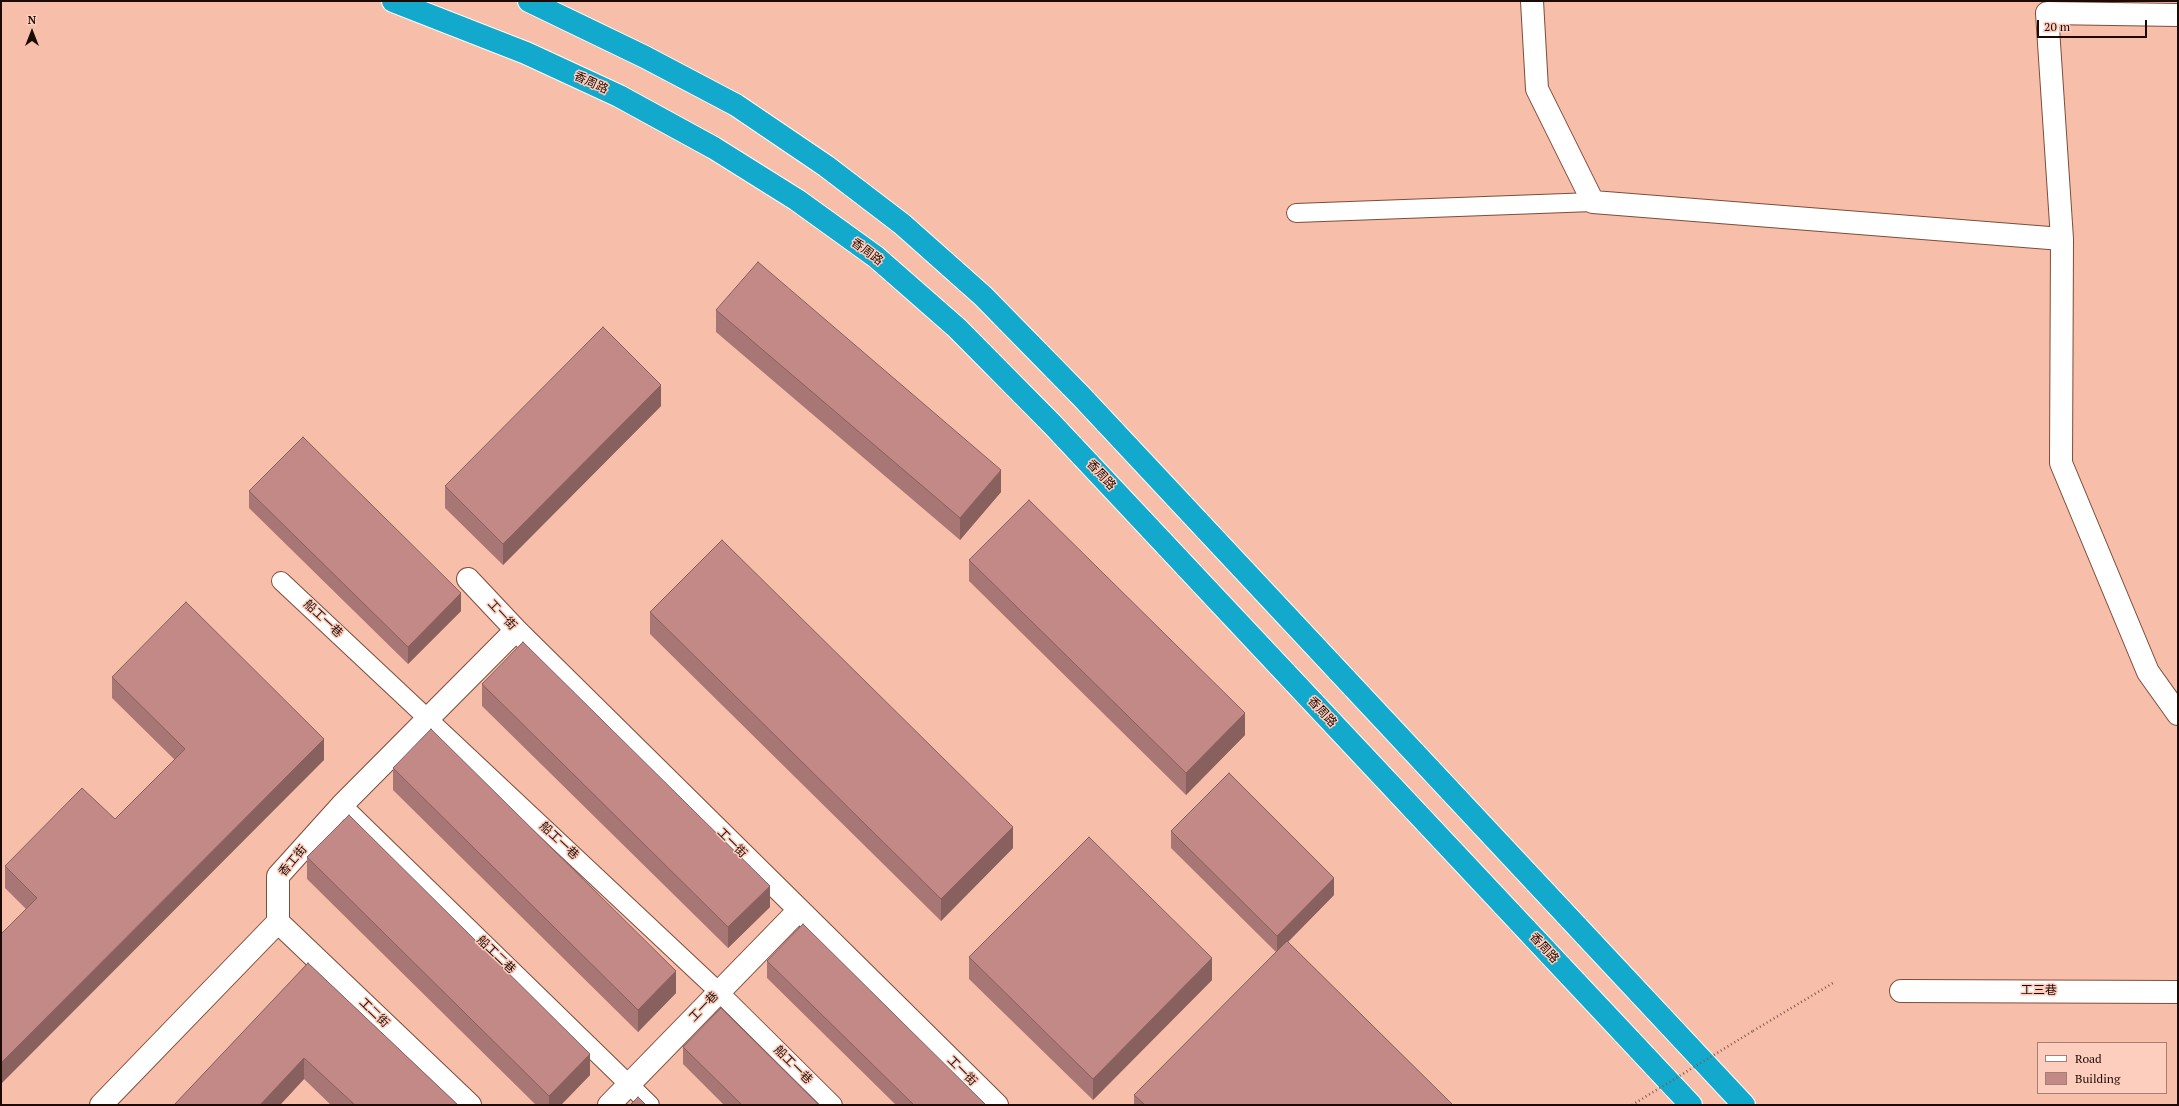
<!DOCTYPE html>
<meta charset="utf-8">
<style>
body{margin:0}
#map{position:relative;width:2179px;height:1106px;overflow:hidden;background:#f7bea9;font-family:"PT Serif",serif}
canvas{display:block}
.frame{position:absolute;inset:0;border:2px solid #1d0a04;pointer-events:none}
.legend{position:absolute;left:2037px;top:1042px;width:130px;height:52px;box-sizing:border-box;background:#fdcebd;border:1px solid #a38073;margin:0;padding:5px 7px;list-style:none;font-size:12px;color:#1d0a04}
.legend li{display:flex;align-items:center;gap:8px;height:20px}
.legend b{width:20px;border:1px solid #a38073}
.north{position:absolute;left:12px;top:12px;width:40px;height:40px;-webkit-text-stroke:3px #fdcebd;paint-order:stroke;rotate:0deg;font-size:11px;font-weight:700;line-height:16px;text-align:center;color:#1d0a04}
.north::after{content:'';display:block;margin:auto;width:14px;height:18px;background:#1d0a04;clip-path:polygon(50% 0,100% 100%,50% 72%,0 100%)}
.scale{position:absolute;left:2037px;top:20px;width:110px;height:18px;box-sizing:border-box;border:2px solid #1d0a04;border-top:0;padding-left:5px;font-size:12px;line-height:14px;white-space:nowrap;color:#1d0a04;-webkit-text-stroke:3px #fdcebd;paint-order:stroke}
</style>
<div id="map">
<canvas width="2179" height="1106"></canvas>
<div class="frame"></div>
<ul class="legend">
<li><b style="height:5px;background:#fff"></b>Road</li>
<li><b style="height:11px;background:#c38987"></b>Building</li>
</ul>
<div class="north">N</div>
<div class="scale">20 m</div>
</div>
<script>
const context = document.querySelector('canvas').getContext('2d');
context.lineJoin = 'round';
function shape(rows) {
  const path = new Path2D();
  for (const r of rows) {
    path.moveTo(r[0], r[1]);
    for (let i = 2; i < r.length; i += 2) path.lineTo(r[i], r[i + 1]);
  }
  return path;
}
function trace(path, color, width, dash) {
  context.strokeStyle = color;
  context.lineWidth = width;
  context.lineCap = dash ? 'butt' : 'round';
  context.setLineDash(dash || []);
  context.stroke(path);
}
function fillPath(path, color) {
  context.fillStyle = color;
  context.fill(path, 'evenodd');
}
function drawText(font, color, halo, rows, align = 'center') {
  context.font = font + ' "PT Serif","Noto Sans SC",serif';
  context.lineWidth = 3;
  context.setLineDash([]);
  context.textBaseline = 'middle';
  context.strokeStyle = halo;
  context.fillStyle = color;
  for (const [text, x, y, turn = 0] of rows) {
    context.save();
    context.translate(x, y);
    context.rotate((+turn || 0) * Math.PI / 180);
    context.textAlign = isNaN(turn) ? turn : align;
    if (halo) context.strokeText(text, 0, 0);
    context.fillText(text, 0, 0);
    context.restore();
  }
}
const lane = shape([
 [1296,213,1593,202],
 [281,581,719,992,833,1105],
 [342,805,650,1105]
]);
const street = shape([
 [1532,1,1537,89,1593,202,2062,239],
 [2178,15,2047,13,2062,239,2061,463,2148,672,2178,714],
 [468,579,516,630,997,1105],
 [278,922,470,1105],
 [1901,991,2178,992],
 [101,1105,278,922,278,876,342,805,516,630],
 [609,1105,799,910]
]);
const highway = shape([
 [393,1,526,53,619,96,714,148,797,200,876,257,957,328,1052,424,1691,1105],
 [529,1,645,57,736,105,826,166,902,224,983,296,1081,396,1744,1105]
]);
trace(lane, '#7d4d3b', 20);
trace(street, '#7d4d3b', 24);
trace(highway, '#fff', 24);
trace(shape([
 [1753,1031,1833,983]
]), '#805b4f', 2.5, [1, 3]);
trace(lane, '#fff', 18);
trace(street, '#fff', 22);
trace(highway, '#13a9cd', 22);
trace(shape([
 [1632,1105,1753,1031]
]), '#805b4f', 2.5, [1, 3]);
fillPath(shape([
 [716,310,1001,492,960,540,716,332],
 [661,406,503,565,445,508,445,486],
 [249,491,461,611,408,664,249,508],
 [969,560,1245,735,1186,795,969,581],
 [650,612,1013,848,941,921,650,634],
 [112,677,324,760,26,909,5,888,5,866,115,819,175,760,112,698],
 [482,684,770,907,728,948,482,706],
 [393,768,676,993,638,1032,393,790],
 [1171,831,1334,895,1288,942,1453,1105,1134,1105,1134,1095,1276,952,1171,848],
 [307,857,590,1075,561,1105,536,1105,307,879],
 [969,957,1212,980,1093,1100,969,979],
 [767,961,986,1105,896,1105,767,978],
 [308,963,458,1105,331,1105,304,1079,280,1105,174,1105],
 [683,1047,819,1105,724,1105,683,1064]
]), '#a87674');
fillPath(shape([
 [661,385,661,406,503,565,503,544],
 [1001,470,1001,492,960,540,960,518],
 [461,593,461,611,408,664,408,647],
 [1245,713,1245,735,1186,795,1186,773],
 [324,739,324,760,1,1084,1,1063],
 [1013,827,1013,848,941,921,941,899],
 [1334,878,1334,895,1277,953,1277,936],
 [770,886,770,907,728,948,728,927],
 [1212,958,1212,980,1093,1100,1093,1079],
 [676,971,676,993,638,1032,638,1010],
 [590,1054,590,1075,561,1105,549,1105,549,1096],
 [304,1058,304,1079,280,1105,260,1105]
]), '#88605e');
const building = shape([
 [758,262,1001,470,960,518,716,310,758,262],
 [603,327,661,385,503,544,445,486,603,327],
 [303,437,461,593,408,647,249,491,303,437],
 [1029,500,1245,713,1186,773,969,560,1029,500],
 [722,540,1013,827,941,899,650,612,722,540],
 [186,602,324,739,1,1063,1,934,37,898,5,866,82,788,115,819,185,749,112,677,186,602],
 [523,642,770,886,728,927,482,684,523,642],
 [431,729,676,971,638,1010,393,768,431,729],
 [1229,773,1334,878,1277,936,1171,831,1229,773],
 [349,815,590,1054,549,1096,307,857,349,815],
 [1089,837,1212,958,1093,1079,969,957,1089,837],
 [803,924,986,1105,914,1105,767,961,803,924],
 [1287,941,1453,1105,1145,1105,1134,1095,1287,941],
 [308,963,458,1105,355,1105,304,1058,260,1105,174,1105,308,963],
 [721,1008,819,1105,742,1105,683,1047,721,1008],
 [638,1097,646,1105,630,1105,638,1097]
]);
fillPath(building, '#c38987');
trace(building, '#88605e', 1);
drawText('12px', '#1d0a04', '#fdcebd', [
 ["香周路",591,83,25],
 ["香周路",867,252,37],
 ["香周路",1101,475,47],
 ["工一街",502,615,47],
 ["船工一巷",323,619,43],
 ["香周路",1322,712,47],
 ["船工一巷",559,841,43],
 ["工一街",732,843,45],
 ["香工街",293,861,-50],
 ["香周路",1544,948,47],
 ["船工二巷",496,955,44],
 ["工三巷",2039,991],
 ["工一巷",704,1007,-46],
 ["工二街",374,1013,44],
 ["船工一巷",793,1065,45],
 ["工一街",962,1071,45]
]);
</script>
